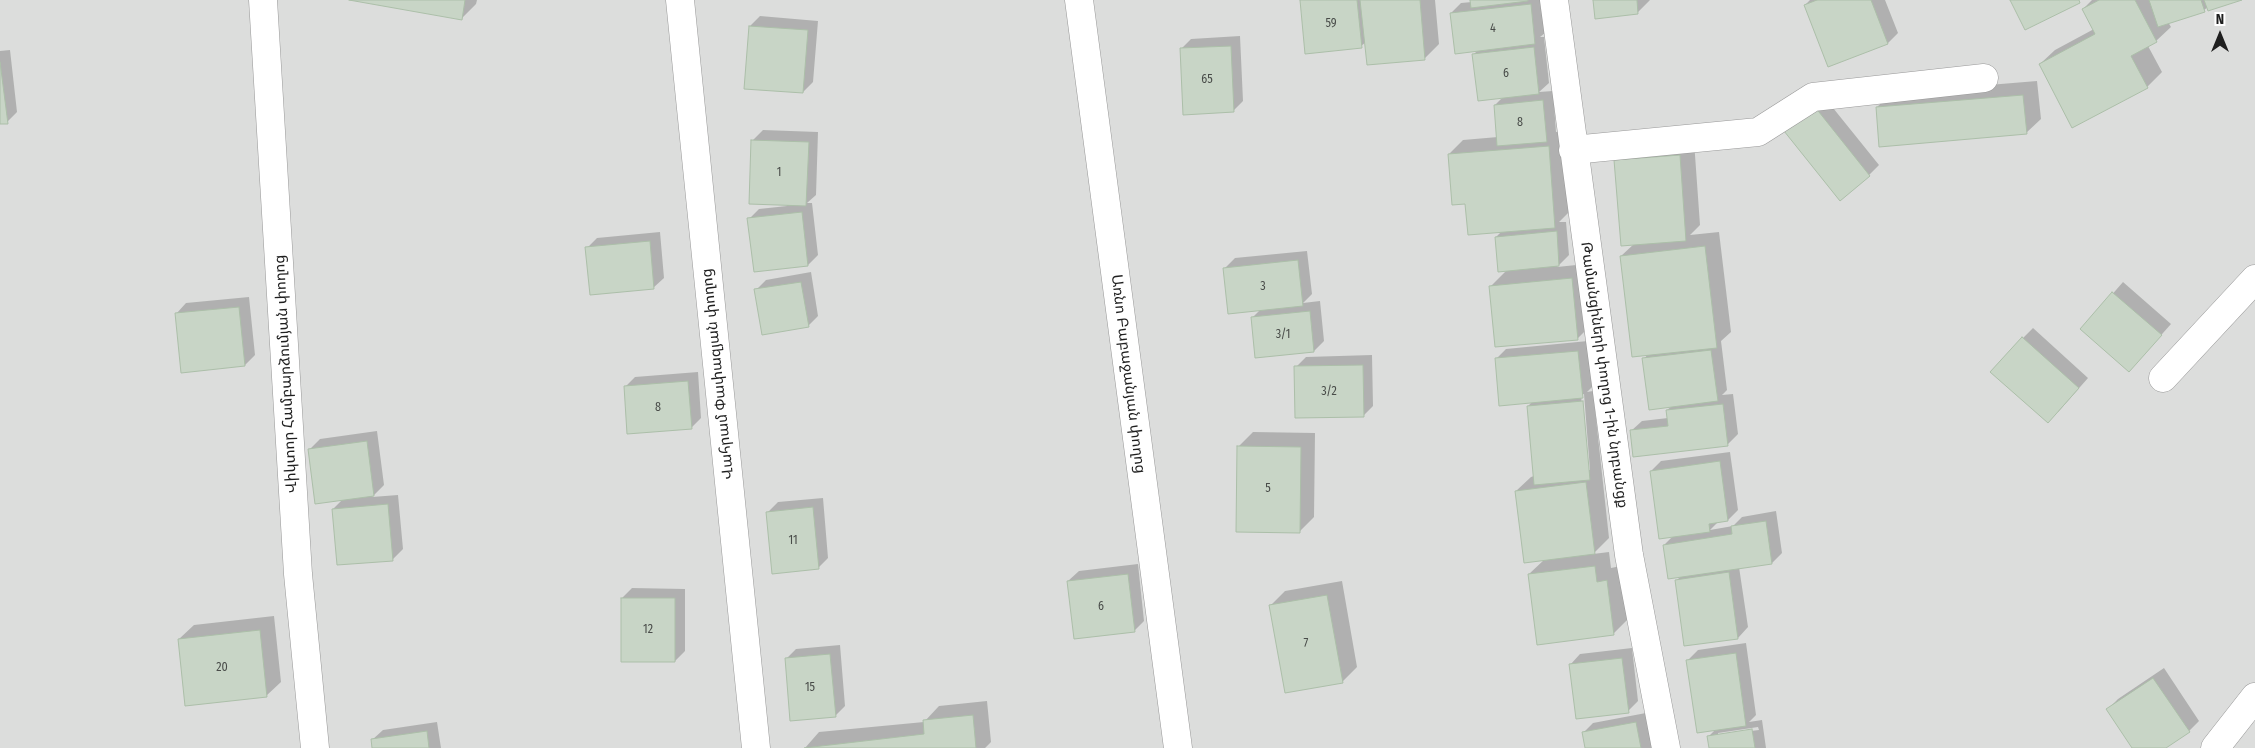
<!DOCTYPE html>
<meta charset="utf-8">
<style>
body{margin:0}
#map{position:relative;width:2255px;height:748px;overflow:hidden;background:#e5efe6;font-family:"Fira Sans Condensed",sans-serif}
canvas{display:block}
.north{position:absolute;left:2195px;top:10px;width:50px;height:50px;-webkit-text-stroke:4px #fff;paint-order:stroke;rotate:0deg;font-size:14px;font-weight:700;line-height:20px;text-align:center;color:#1f1f1f}
.north::after{content:'';display:block;margin:auto;width:18px;height:22px;background:#1f1f1f;clip-path:polygon(50% 0,100% 100%,50% 72%,0 100%)}
</style>
<div id="map">
<canvas width="2255" height="748"></canvas>
<div class="north">N</div>
</div>
<script>
const context = document.querySelector('canvas').getContext('2d');
context.lineJoin = 'round';
function fillPath(path, color) {
  context.fillStyle = color;
  context.fill(path, 'evenodd');
}
function shape(rows) {
  const path = new Path2D();
  for (const r of rows) {
    path.moveTo(r[0], r[1]);
    for (let i = 2; i < r.length; i += 2) path.lineTo(r[i], r[i + 1]);
  }
  return path;
}
function trace(path, color, width, dash) {
  context.strokeStyle = color;
  context.lineWidth = width;
  context.lineCap = dash ? 'butt' : 'round';
  context.setLineDash(dash || []);
  context.stroke(path);
}
function drawText(font, color, halo, rows, align = 'center') {
  context.font = font + ' "Fira Sans Condensed","Noto Sans Armenian",sans-serif';
  context.lineWidth = 4;
  context.setLineDash([]);
  context.textBaseline = 'middle';
  context.strokeStyle = halo;
  context.fillStyle = color;
  for (const [text, x, y, turn = 0] of rows) {
    context.save();
    context.translate(x, y);
    context.rotate((+turn || 0) * Math.PI / 180);
    context.textAlign = isNaN(turn) ? turn : align;
    if (halo) context.strokeText(text, 0, 0);
    context.fillText(text, 0, 0);
    context.restore();
  }
}
fillPath(shape([
 [0,0,2255,0,2255,748,0,748]
]), '#dcdddc');
fillPath(shape([
 [356,0,477,0,476,4,462,18],
 [1301,0,1435,0,1439,44,1425,58,1366,42,1361,46],
 [1471,0,1541,0,1545,33,1540,37,1544,37,1549,83,1539,92,1553,91,1556,132,1563,132,1569,212,1559,222,1566,222,1569,255,1557,267,1586,264,1592,324,1577,339,1491,286,1507,270,1496,237,1502,231,1449,154,1463,140,1498,137,1495,105,1503,97,1474,54,1478,50,1451,13,1461,3,1472,2],
 [1594,0,1650,0,1637,13],
 [1810,0,1885,0,1898,33,1888,43,1829,65,1805,5],
 [2092,0,2238,0,2208,7,2204,10,2168,22,2171,27,2156,41,2148,46,2162,72,2147,87,2040,64,2055,50,2094,29,2083,9],
 [760,16,818,21,813,82,803,92,750,26],
 [1240,36,1243,101,1233,111,1181,49,1191,39],
 [10,50,17,112,7,122,0,123,0,51],
 [2037,81,2041,119,2026,133,1877,107,1892,93],
 [1825,98,1879,165,1869,175,1786,131],
 [763,130,818,132,816,195,807,203,812,203,818,255,808,265,755,271,749,219,759,209,787,206,753,140],
 [1694,141,1700,225,1690,235,1719,232,1731,332,1721,341,1727,390,1722,395,1733,394,1738,434,1728,444,1634,455,1631,431,1642,421,1668,418,1667,410,1672,406,1644,359,1648,354,1621,256,1634,244,1616,160,1630,146],
 [660,232,664,278,653,288,587,248,597,238],
 [1307,251,1312,294,1303,303,1320,301,1324,341,1314,351,1253,317,1261,309,1225,268,1235,258],
 [811,272,818,316,808,326,756,290,766,280],
 [2123,282,2171,324,2139,360,2082,329],
 [249,297,255,355,245,365,176,314,186,303],
 [2033,328,2088,378,2058,412,2023,338],
 [1588,341,1592,387,1587,392,1593,391,1609,538,1593,554,1609,552,1611,568,1621,566,1628,619,1613,634,1529,574,1545,559,1516,491,1531,477,1534,476,1528,406,1533,401,1496,359,1506,349],
 [1584,394,1590,470,1588,470,1581,395],
 [1372,355,1373,406,1363,416,1296,367,1306,357],
 [698,372,701,418,691,428,625,387,635,377],
 [377,431,384,485,372,497,398,495,403,549,392,560,333,509,343,499,310,449,320,439],
 [1253,432,1315,433,1314,517,1299,532,1238,447],
 [1730,452,1738,510,1728,520,1718,522,1710,530,1733,526,1742,517,1776,511,1782,553,1772,563,1739,567,1748,627,1738,638,1676,581,1681,576,1664,545,1673,536,1651,471,1661,461],
 [823,498,828,558,818,568,768,512,778,502],
 [1138,564,1144,621,1134,631,1068,581,1079,571],
 [1342,581,1357,667,1342,682,1271,605,1285,591],
 [632,588,685,589,685,651,675,661,622,598],
 [274,616,281,682,266,696,179,639,194,625],
 [1746,643,1756,715,1749,722,1762,720,1766,748,1710,748,1709,736,1716,729,1688,660,1698,650],
 [1758,727,1759,730,1718,735,1718,733],
 [840,645,845,706,835,716,786,659,796,649],
 [1632,648,1638,701,1628,711,1570,665,1580,654],
 [2164,668,2199,721,2189,731,2164,748,2134,748,2108,709,2118,699],
 [987,701,991,742,985,748,805,748,819,732,924,722,939,706],
 [1646,713,1653,748,1586,748,1583,733,1593,723],
 [437,722,441,748,374,748,372,740,383,730]
]), '#0003');
const building = shape([
 [349,0,465,0,462,20,349,0],
 [1300,0,1357,0,1362,48,1305,54,1300,0],
 [1360,0,1420,0,1425,60,1367,65,1360,0],
 [1470,0,1528,0,1528,1,1471,8,1470,0],
 [1593,0,1637,0,1638,14,1595,19,1593,0],
 [1817,0,1871,0,1888,44,1828,67,1804,5,1817,0],
 [2010,0,2079,0,2080,3,2025,30,2010,0],
 [2099,0,2135,0,2157,42,2131,56,2148,88,2072,128,2039,64,2095,34,2082,9,2099,0],
 [2149,0,2201,0,2205,12,2158,27,2149,0],
 [2204,0,2242,0,2208,11,2204,0],
 [1531,4,1535,44,1455,54,1450,13,1531,4],
 [749,26,808,30,803,93,744,89,749,26],
 [1231,46,1234,112,1183,115,1180,48,1231,46],
 [1534,47,1539,94,1478,101,1472,54,1534,47],
 [0,62,8,124,0,124,0,62],
 [2023,95,2027,134,1879,147,1876,107,2023,95],
 [1543,100,1547,142,1497,146,1494,105,1543,100],
 [1815,107,1870,176,1840,201,1784,131,1815,107],
 [751,140,809,142,806,206,749,204,751,140],
 [1549,146,1555,228,1468,235,1465,204,1452,205,1448,154,1549,146],
 [1680,155,1686,241,1621,246,1614,160,1680,155],
 [802,212,808,266,754,272,747,218,802,212],
 [1557,231,1559,266,1498,272,1495,237,1557,231],
 [650,241,654,289,590,295,585,247,650,241],
 [1705,246,1717,348,1632,357,1620,256,1705,246],
 [1298,260,1303,306,1228,314,1223,268,1298,260],
 [1572,278,1578,340,1495,347,1489,286,1572,278],
 [801,282,809,327,762,335,754,289,801,282],
 [2112,292,2162,335,2129,372,2080,329,2112,292],
 [239,307,245,366,181,373,175,313,239,307],
 [1310,311,1314,352,1255,358,1251,317,1310,311],
 [2022,337,2079,388,2048,423,1990,372,2022,337],
 [1711,350,1718,401,1649,410,1642,358,1711,350],
 [1578,351,1583,398,1499,406,1495,358,1578,351],
 [1363,365,1364,417,1295,418,1294,366,1363,365],
 [688,381,692,429,627,434,624,386,688,381],
 [1583,401,1590,480,1534,485,1527,406,1583,401],
 [1723,404,1728,446,1633,457,1630,430,1668,426,1666,410,1723,404],
 [367,441,374,496,315,504,308,449,367,441],
 [1237,446,1301,447,1300,533,1236,532,1237,446],
 [1720,461,1728,521,1709,524,1710,532,1659,539,1650,471,1720,461],
 [1586,482,1595,554,1524,563,1515,491,1586,482],
 [388,504,393,561,337,565,332,509,388,504],
 [813,507,819,569,772,574,766,512,813,507],
 [1766,521,1772,564,1668,579,1663,545,1732,534,1731,526,1766,521],
 [1595,566,1597,582,1607,580,1614,635,1537,645,1528,574,1595,566],
 [1729,572,1738,639,1684,646,1675,580,1729,572],
 [1128,574,1135,632,1074,639,1067,581,1128,574],
 [1327,595,1343,683,1285,693,1269,605,1327,595],
 [621,598,675,598,675,662,621,662,621,598],
 [260,630,267,697,185,706,178,639,260,630],
 [1736,653,1746,726,1697,733,1686,660,1736,653],
 [830,654,836,717,790,721,785,658,830,654],
 [1622,658,1629,713,1576,719,1569,664,1622,658],
 [2153,678,2190,732,2166,748,2132,748,2106,709,2153,678],
 [973,715,976,748,804,748,924,734,923,720,973,715],
 [1636,722,1641,748,1585,748,1582,732,1636,722],
 [1752,729,1755,748,1709,748,1707,736,1752,729],
 [427,731,429,748,372,748,371,739,427,731]
]);
fillPath(building, '#c8d5c6');
trace(building, '#acbfa9', 1);
const street = shape([
 [263,0,298,574,315,748],
 [680,0,756,748],
 [1079,0,1178,748],
 [1554,0,1629,555,1666,748],
 [1573,150,1758,132,1813,97,1984,78],
 [2163,378,2255,279],
 [2215,748,2255,697]
]);
trace(street, '#999', 29);
trace(street, '#fff', 28);
drawText('12px', '#494c49', null, [
 ["59",1331,24],
 ["4",1493,29],
 ["6",1506,74],
 ["65",1207,80],
 ["8",1520,123],
 ["1",779,173],
 ["3",1263,287],
 ["3/1",1283,335],
 ["3/2",1329,392],
 ["8",658,408],
 ["5",1268,489],
 ["11",793,541],
 ["6",1101,607],
 ["12",648,630],
 ["7",1306,644],
 ["20",222,668],
 ["15",810,688]
]);
drawText('15px', '#1f1f1f', '#fff', [
 ["Վիկտոր Համբարձումյան փողոց",286,374,-93],
 ["Վահրամ Փափազյան փողոց",718,374,-96],
 ["Առնո Բաբաջանյան փողոց",1128,374,83],
 ["Թամանցիների փողոց 1-ին նրբանցք",1604,375,82]
]);
</script>
